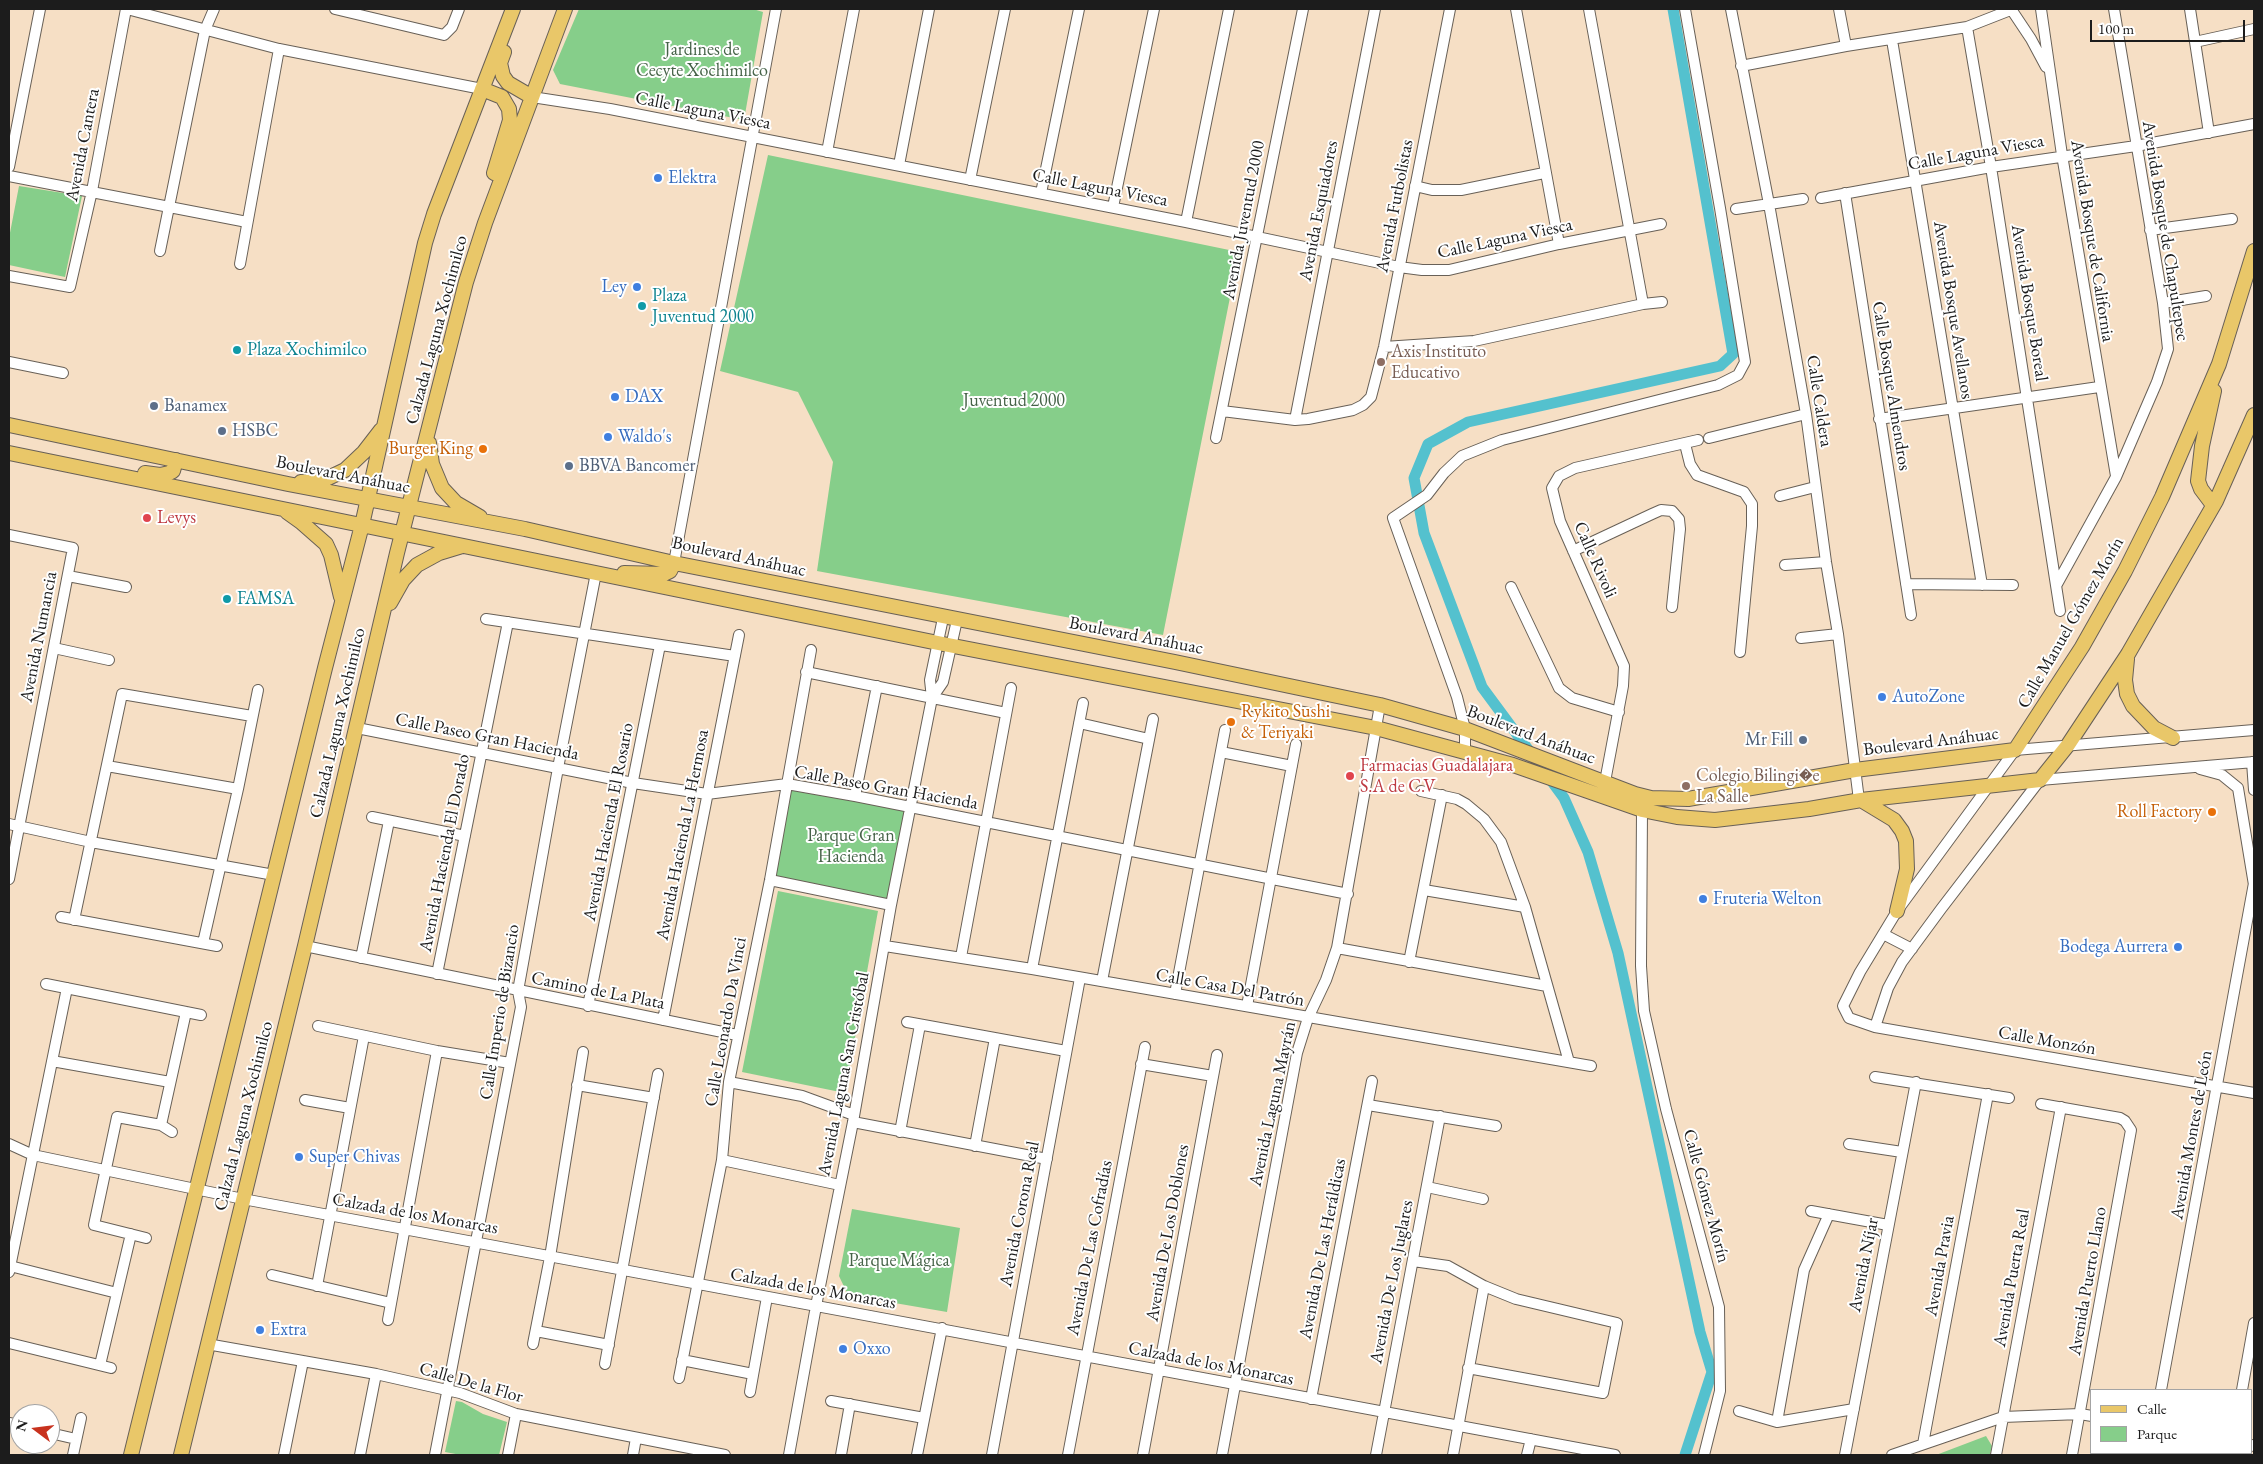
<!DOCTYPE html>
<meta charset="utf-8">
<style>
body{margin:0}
#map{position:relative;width:2263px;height:1464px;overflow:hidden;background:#f6dfc5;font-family:"EB Garamond",serif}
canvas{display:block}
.frame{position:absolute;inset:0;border:10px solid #1c1c1c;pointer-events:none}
.legend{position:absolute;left:2090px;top:1389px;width:162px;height:65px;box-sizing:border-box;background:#fff;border:1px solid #a4a4a4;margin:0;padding:6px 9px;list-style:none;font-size:15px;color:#1c1c1c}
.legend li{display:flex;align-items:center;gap:10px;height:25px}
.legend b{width:25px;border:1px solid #a4a4a4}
.north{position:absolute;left:10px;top:1404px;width:50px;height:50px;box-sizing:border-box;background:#fff;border:1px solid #a4a4a4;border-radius:50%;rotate:285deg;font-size:14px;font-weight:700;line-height:20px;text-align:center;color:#1c1c1c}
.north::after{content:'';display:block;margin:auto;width:18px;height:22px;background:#c8321e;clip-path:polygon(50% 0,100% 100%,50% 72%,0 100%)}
.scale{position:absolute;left:2090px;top:20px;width:155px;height:22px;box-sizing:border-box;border:2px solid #1c1c1c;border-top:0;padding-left:6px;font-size:15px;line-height:18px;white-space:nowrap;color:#1c1c1c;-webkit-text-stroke:4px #fff;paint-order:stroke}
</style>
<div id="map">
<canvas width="2263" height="1464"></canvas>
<div class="frame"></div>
<ul class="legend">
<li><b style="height:6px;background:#e9c769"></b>Calle</li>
<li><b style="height:14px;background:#86ce8a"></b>Parque</li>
</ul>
<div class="north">N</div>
<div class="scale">100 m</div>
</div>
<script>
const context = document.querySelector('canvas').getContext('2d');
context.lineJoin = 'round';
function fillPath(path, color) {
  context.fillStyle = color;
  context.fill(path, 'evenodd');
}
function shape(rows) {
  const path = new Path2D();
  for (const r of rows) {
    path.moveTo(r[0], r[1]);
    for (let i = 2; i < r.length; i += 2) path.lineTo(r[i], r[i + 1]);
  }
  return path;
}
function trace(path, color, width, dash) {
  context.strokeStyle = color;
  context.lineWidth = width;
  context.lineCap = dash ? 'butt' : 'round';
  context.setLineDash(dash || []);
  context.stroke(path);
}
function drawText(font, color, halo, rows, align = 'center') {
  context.font = font + ' "EB Garamond",serif';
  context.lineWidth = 4;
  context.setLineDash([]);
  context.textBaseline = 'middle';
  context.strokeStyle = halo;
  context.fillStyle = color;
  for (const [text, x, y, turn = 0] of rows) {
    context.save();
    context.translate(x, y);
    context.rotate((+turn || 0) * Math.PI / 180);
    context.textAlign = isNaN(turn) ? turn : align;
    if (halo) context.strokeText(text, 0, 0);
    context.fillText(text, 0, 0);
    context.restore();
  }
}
fillPath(shape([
 [579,9,753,9,763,12,744,120,560,84,553,70],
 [768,155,1239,252,1163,635,817,571,833,462,798,392,720,371],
 [19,186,82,196,65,277,9,265,9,238],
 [790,789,907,811,889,899,775,877],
 [778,891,878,911,845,1093,742,1072],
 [852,1209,960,1228,947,1312,848,1295,839,1276],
 [456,1401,462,1402,483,1414,507,1422,499,1455,461,1455,445,1452],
 [1986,1436,1992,1446,1990,1455,1936,1455]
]), '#86ce8a');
trace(shape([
 [1673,9,1733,354,1720,366,1468,422,1428,444,1414,478,1424,533,1482,687,1564,798,1588,852,1618,953,1700,1332,1712,1372,1685,1455]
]), '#54c1ce', 11);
const minor = shape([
 [127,9,279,49,482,89],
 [335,9,444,35,452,27,459,9],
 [1516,9,1559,244],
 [1589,9,1643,304],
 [1731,9,1769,204,1806,414,1826,562,1838,634,1859,800],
 [1839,9,1846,46],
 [2011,9,2031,39,2046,67],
 [2041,9,2062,155,2116,476],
 [2190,9,2209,133],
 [1967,27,1991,167,2060,611],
 [1892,40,1982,585],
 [2195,42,2254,29],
 [1741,66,1846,46,1967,27,2013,9],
 [532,97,610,109,1186,222,1399,267,1422,270,1449,270,1559,244,1661,224],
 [827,152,854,9],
 [899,165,929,9],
 [9,167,40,9],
 [9,176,247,222],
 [970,180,1005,9],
 [1415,186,1432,190,1461,190,1544,173],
 [1041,193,1079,9],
 [1845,193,1911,615],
 [1821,198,1991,167,2136,146,2254,124],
 [1113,207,1154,9],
 [1736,209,1803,199],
 [1186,222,1229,9],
 [2150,230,2232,219],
 [160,251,205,30,214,9],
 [240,264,279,49],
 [9,276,70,287,92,191,126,9],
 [2163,303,2206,296],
 [1384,347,1474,341,1643,304,1662,302],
 [9,362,63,373],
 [1222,411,1295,420,1308,419,1353,410,1363,405,1371,397,1384,347,1450,9],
 [1879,419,2099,387],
 [1295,420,1375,9],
 [1216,438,1303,9],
 [1709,438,1806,414],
 [1685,444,1690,464,1697,475,1744,492,1752,504,1752,526,1740,652],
 [1780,496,1815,487],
 [9,535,73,548,9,879],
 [1573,551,1652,514,1661,510,1672,511,1679,519,1680,529,1672,607],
 [674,563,776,9],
 [1785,565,1826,562],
 [68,576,126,587],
 [1906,584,2013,585],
 [2057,584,2116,477,2157,382,2168,349,2163,303,2114,9],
 [1511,587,1559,688,1572,698,1619,712],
 [486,619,735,656],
 [1801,638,1838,634],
 [54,648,109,660],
 [806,672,1006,713],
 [932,698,943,682,957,620],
 [1079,723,1149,739],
 [357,728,633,783,707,794,787,784,855,796,1348,894],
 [2254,730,2015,750,1897,911,1860,972,1843,1006,1849,1018,1875,1027,2254,1093],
 [1465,751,1465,729,1457,697,1393,518,1427,495,1444,473,1462,456,1502,440,1718,385,1738,375,1745,362,1720,208,1685,9],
 [1221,752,1292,766],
 [2252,762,2254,790],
 [107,766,238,789],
 [2200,769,2222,775,2238,788,2254,885],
 [1604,787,1623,686,1624,666,1560,521,1552,488,1559,476,1575,468,1698,440],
 [1421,791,1457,799,1466,804,1484,819,1501,842,1525,907,1569,1062],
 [855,796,877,686],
 [1642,810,1641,966,1644,1011,1666,1109,1719,1307,1720,1391,1704,1455],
 [372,817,465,836],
 [9,824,91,842,274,875],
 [770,880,891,905],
 [1424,890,1525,907],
 [61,917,217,946],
 [74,920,122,694,252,716],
 [1883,934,1912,949],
 [203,943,238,789,258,690],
 [305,946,737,1035],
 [885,946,1032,969,1591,1066],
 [1337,948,1547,986],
 [961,957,1011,688],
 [361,958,389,821],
 [1409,962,1442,795],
 [1032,969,1083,703],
 [437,974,508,622],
 [1102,981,1153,719],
 [46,984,201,1015],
 [1175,994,1225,730],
 [588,1006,660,645],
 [1247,1006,1296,744],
 [663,1020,739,635],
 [907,1022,1066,1051],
 [318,1026,437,1051,510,1063],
 [1875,1027,1888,988,1902,962,1941,909,2040,780,2254,762],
 [52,1061,170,1082],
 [1141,1064,1213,1076],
 [1875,1077,2009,1098],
 [729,1082,802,1096,854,1115],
 [577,1085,654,1098],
 [305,1100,350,1108],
 [2041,1104,2120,1118,2125,1121,2131,1130,2072,1455],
 [1368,1105,1496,1126],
 [853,1122,1047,1159],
 [161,1125,186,1012],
 [900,1132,920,1025],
 [9,1144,33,1155,243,1199,1615,1455],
 [1849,1144,1902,1152],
 [975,1146,995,1038],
 [722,1160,840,1185],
 [1427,1187,1483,1199],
 [1811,1211,1888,1225],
 [146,1238,94,1225,117,1117,161,1125,172,1132],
 [1413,1261,1448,1266,1484,1286,1516,1299,1617,1323,1603,1393,1468,1368],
 [10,1266,117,1293],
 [9,1272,67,988],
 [272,1275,391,1303],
 [317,1286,364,1036],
 [388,1320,437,1051],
 [536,1331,609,1345],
 [9,1343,111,1368],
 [207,1344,376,1374,460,1393,516,1414,725,1455],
 [533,1344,550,1257,583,1052],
 [682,1360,753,1374],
 [605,1364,658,1074],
 [100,1365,131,1234],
 [679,1378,722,1160,729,1082,770,880,811,650],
 [2161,1390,2254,883],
 [2242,1390,2254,1323],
 [750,1392,767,1297],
 [1311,1399,1372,1081],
 [831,1401,924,1418],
 [1739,1411,1777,1422,1854,1409],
 [1777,1422,1804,1270,1829,1214],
 [9,1423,20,1425],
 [50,1433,76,1439],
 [1923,1444,1988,1094],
 [2252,1445,2254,1446],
 [73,1455,81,1418],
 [284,1455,303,1361],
 [360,1455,376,1374],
 [435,1455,521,1007,518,991,558,768,596,573],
 [508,1455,516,1414],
 [633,1455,636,1438],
 [789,1455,816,1306,853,1122,891,905,932,698,930,680,943,618],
 [841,1455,850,1404],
 [917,1455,942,1328],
 [992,1455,1080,978],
 [1068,1455,1145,1047],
 [1143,1455,1217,1055],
 [1222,1455,1297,1053,1308,1018,1326,980,1337,948,1380,705],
 [1376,1455,1440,1116],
 [1453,1455,1484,1286],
 [1527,1455,1531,1439],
 [1845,1455,1916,1082],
 [1892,1455,2003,1417,2080,1414,2092,1416],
 [1996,1455,2061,1107],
 [2149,1455,2150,1453],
 [2231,1455,2231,1453]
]);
const major = shape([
 [504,52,500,63,503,76,508,83,532,97],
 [482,89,502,97,509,109,510,120,494,173],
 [9,425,288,484,525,529,674,563,1175,662,1380,705,1465,729,1635,794,1651,798,1688,799,1855,770,2015,750,2082,647,2125,571,2162,497,2219,364,2254,251],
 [429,443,432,464,442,488,456,503,480,517],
 [9,453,938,643,1376,728,1513,765,1642,810,1677,817,1715,820,1809,809,1861,800,2040,780,2068,745,2128,654,2216,501,2254,415],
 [145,473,160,475,169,473,173,471,176,460],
 [301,482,324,480,345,470,364,452,381,430],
 [2213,505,2201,489,2198,481,2202,446,2214,391],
 [287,512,301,522,326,544,331,555,341,597],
 [624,573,664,574,670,571,674,563],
 [390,603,403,580,417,565,439,553,462,546],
 [2127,659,2125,680,2127,694,2133,706,2154,728,2173,738],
 [1861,800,1894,820,1902,831,1906,841,1907,869,1897,911],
 [131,1455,325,668,362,525,425,243,434,214,513,9],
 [181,1455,305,946,397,553,466,282,485,223,565,9]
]);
trace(minor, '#686057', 12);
trace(major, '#686057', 16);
trace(minor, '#fff', 10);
trace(major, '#e9c769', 14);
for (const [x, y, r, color] of [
 [658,178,5,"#3f7fe0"],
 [637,287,5,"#3f7fe0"],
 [642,306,5,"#0f9aa8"],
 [237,350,5,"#0f9aa8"],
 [1381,362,5,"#8d6e63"],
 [615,397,5,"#3f7fe0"],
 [154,406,5,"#5c6f8a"],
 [222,431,5,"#5c6f8a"],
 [608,437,5,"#3f7fe0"],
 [483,449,5,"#e8710a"],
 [569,466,5,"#5c6f8a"],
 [147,518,5,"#e0444e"],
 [227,599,5,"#0f9aa8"],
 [1882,697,5,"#3f7fe0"],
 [1231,722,5,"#e8710a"],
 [1803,740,5,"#5c6f8a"],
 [1350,776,5,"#e0444e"],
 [1686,786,5,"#8d6e63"],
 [2212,812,5,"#e8710a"],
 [1703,899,5,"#3f7fe0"],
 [2178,947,5,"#3f7fe0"],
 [299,1157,5,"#3f7fe0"],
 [260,1330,5,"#3f7fe0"],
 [843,1349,5,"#3f7fe0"]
]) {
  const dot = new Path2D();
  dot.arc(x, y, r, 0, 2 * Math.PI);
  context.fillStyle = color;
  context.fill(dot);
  trace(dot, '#fff', 2);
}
drawText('18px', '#466348', '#fff', [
 ["Jardines de",702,50],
 ["Cecyte Xochimilco",702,71],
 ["Juventud 2000",1014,401],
 ["Parque Gran",851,836],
 ["Hacienda",851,857],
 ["Parque Mágica",899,1261]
]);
drawText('18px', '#1c1c1c', '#fff', [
 ["Calle Laguna Viesca",703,111,11],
 ["Avenida Cantera",83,145,-79],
 ["Calle Laguna Viesca",1976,153,-10],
 ["Calle Laguna Viesca",1100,188,11],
 ["Avenida Futbolistas",1395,206,-79],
 ["Avenida Esquiadores",1319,211,-79],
 ["Avenida Juventud 2000",1244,220,-79],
 ["Avenida Bosque de Chapultepec",2165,231,81],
 ["Calle Laguna Viesca",1505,239,-12],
 ["Avenida Bosque de California",2092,241,81],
 ["Avenida Bosque Boreal",2029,303,81],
 ["Avenida Bosque Avellanos",1953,310,81],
 ["Calzada Laguna Xochimilco",437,330,-75],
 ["Calle Bosque Almendros",1891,386,81],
 ["Calle Caldera",1819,401,81],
 ["Boulevard Anáhuac",343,475,11],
 ["Boulevard Anáhuac",739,557,12],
 ["Calle Rivoli",1595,560,66],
 ["Calle Manuel Gómez Morín",2071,623,-60],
 ["Boulevard Anáhuac",1136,636,11],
 ["Avenida Numancia",39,637,-79],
 ["Calzada Laguna Xochimilco",338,723,-77],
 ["Boulevard Anáhuac",1531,735,21],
 ["Calle Paseo Gran Hacienda",487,737,11],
 ["Boulevard Anáhuac",1931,742,-7],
 ["Calle Paseo Gran Hacienda",886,788,10],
 ["Avenida Hacienda El Rosario",609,822,-79],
 ["Avenida Hacienda La Hermosa",683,835,-79],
 ["Avenida Hacienda El Dorado",445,853,-79],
 ["Calle Casa Del Patrón",1230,988,10],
 ["Camino de La Plata",598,991,11],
 ["Calle Imperio de Bizancio",500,1012,-81],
 ["Calle Leonardo Da Vinci",726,1022,-80],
 ["Calle Monzón",2047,1041,10],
 ["Avenida Laguna San Cristóbal",844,1074,-79],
 ["Avenida Laguna Mayrán",1273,1104,-78],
 ["Calzada Laguna Xochimilco",244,1116,-76],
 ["Avenida Montes de León",2192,1135,-80],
 ["Calle Gómez Morín",1706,1196,75],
 ["Calzada de los Monarcas",415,1214,10],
 ["Avenida Corona Real",1020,1214,-79],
 ["Avenida De Los Doblones",1168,1233,-80],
 ["Avenida De Las Cofradías",1090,1248,-79],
 ["Avenida De Las Heráldicas",1323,1249,-79],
 ["Avenida Níjar",1864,1265,-79],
 ["Avenida Pravia",1940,1266,-80],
 ["Avenida Puerta Real",2012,1278,-80],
 ["Avenida Puerto Llano",2088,1281,-80],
 ["Avenida De Los Juglares",1392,1282,-79],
 ["Calzada de los Monarcas",813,1289,10],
 ["Calzada de los Monarcas",1211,1364,11],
 ["Calle De la Flor",471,1383,16]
]);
drawText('18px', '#366cbe', '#fff', [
 ["Elektra",668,178],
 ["Ley",627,287,"right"],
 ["DAX",625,397],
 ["Waldo's",618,437],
 ["AutoZone",1892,697],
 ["Fruteria Welton",1713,899],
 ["Bodega Aurrera",2168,947,"right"],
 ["Super Chivas",309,1157],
 ["Extra",270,1330],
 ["Oxxo",853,1349]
], 'left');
drawText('18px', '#0d838f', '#fff', [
 ["Plaza",652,296],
 ["Juventud 2000",652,317],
 ["Plaza Xochimilco",247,350],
 ["FAMSA",237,599]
], 'left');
drawText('18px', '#785e54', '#fff', [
 ["Axis Instituto",1391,352],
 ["Educativo",1391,373],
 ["Colegio Bilingi�e",1696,776],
 ["La Salle",1696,797]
], 'left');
drawText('18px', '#4e5e75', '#fff', [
 ["Banamex",164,406],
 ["HSBC",232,431],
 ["BBVA Bancomer",579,466],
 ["Mr Fill",1793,740,"right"]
], 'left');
drawText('18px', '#c56008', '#fff', [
 ["Burger King",473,449],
 ["Rykito Sushi",1241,712,"left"],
 ["& Teriyaki",1241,733,"left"],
 ["Roll Factory",2202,812]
], 'right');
drawText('18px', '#be3a42', '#fff', [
 ["Levys",157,518],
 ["Farmacias Guadalajara",1360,766],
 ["S.A de C.V",1360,787]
], 'left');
</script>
